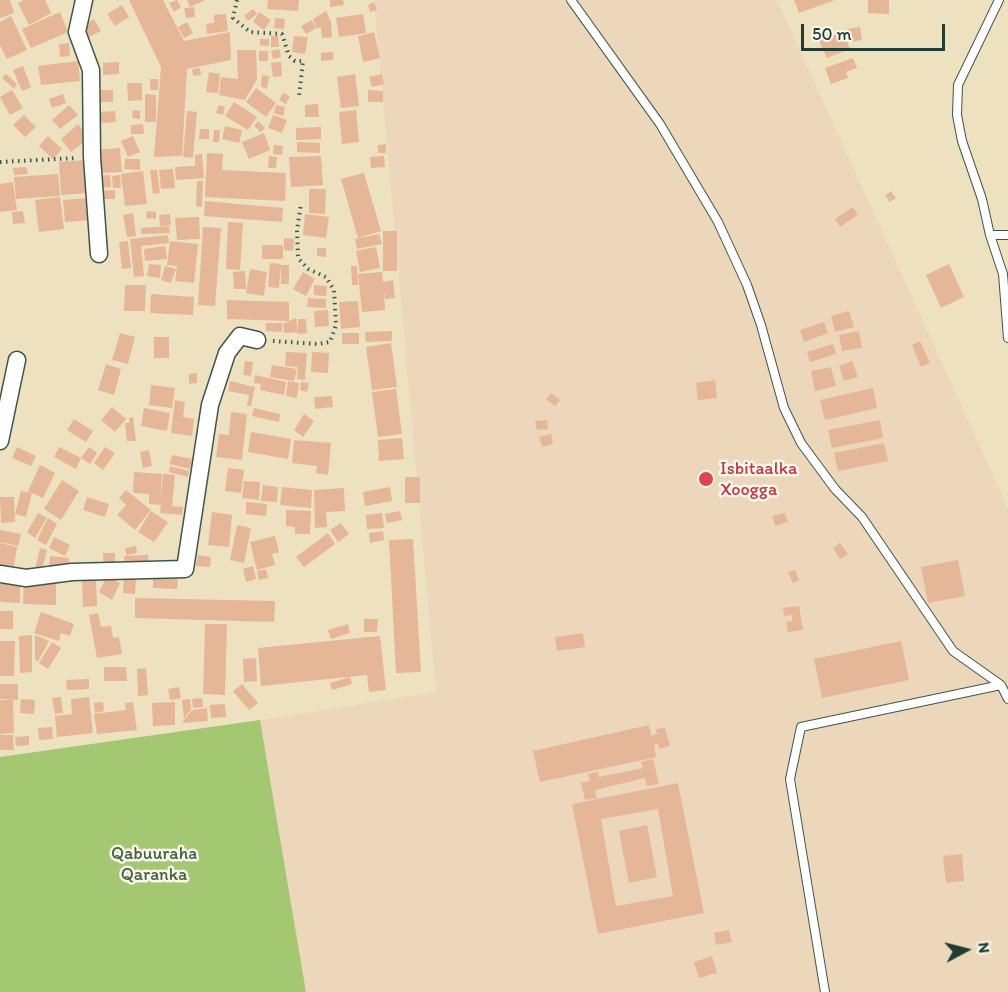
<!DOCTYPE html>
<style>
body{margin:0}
#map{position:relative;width:1008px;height:992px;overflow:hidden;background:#eee1c0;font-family:Itim,sans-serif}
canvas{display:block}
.north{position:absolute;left:936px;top:920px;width:60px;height:60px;-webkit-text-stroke:4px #fbf7ec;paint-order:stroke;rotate:83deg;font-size:16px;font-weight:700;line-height:24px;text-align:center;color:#1f3d34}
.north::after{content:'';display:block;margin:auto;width:21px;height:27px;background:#1f3d34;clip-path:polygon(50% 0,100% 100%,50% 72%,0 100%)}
.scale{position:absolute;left:801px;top:24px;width:144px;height:27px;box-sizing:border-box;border:3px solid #1f3d34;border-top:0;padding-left:8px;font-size:18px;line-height:21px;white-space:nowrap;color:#1f3d34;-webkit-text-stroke:4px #fbf7ec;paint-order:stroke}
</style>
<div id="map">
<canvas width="1008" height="992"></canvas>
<div class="north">N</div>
<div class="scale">50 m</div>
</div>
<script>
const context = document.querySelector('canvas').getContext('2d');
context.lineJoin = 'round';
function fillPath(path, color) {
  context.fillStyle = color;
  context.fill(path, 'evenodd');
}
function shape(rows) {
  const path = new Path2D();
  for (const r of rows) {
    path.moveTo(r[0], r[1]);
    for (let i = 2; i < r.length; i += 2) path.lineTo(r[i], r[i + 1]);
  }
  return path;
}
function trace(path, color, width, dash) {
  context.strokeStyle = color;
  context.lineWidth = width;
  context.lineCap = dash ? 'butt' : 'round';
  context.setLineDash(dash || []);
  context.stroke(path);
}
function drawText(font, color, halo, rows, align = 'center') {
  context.font = font + ' Itim,sans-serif';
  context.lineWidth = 5;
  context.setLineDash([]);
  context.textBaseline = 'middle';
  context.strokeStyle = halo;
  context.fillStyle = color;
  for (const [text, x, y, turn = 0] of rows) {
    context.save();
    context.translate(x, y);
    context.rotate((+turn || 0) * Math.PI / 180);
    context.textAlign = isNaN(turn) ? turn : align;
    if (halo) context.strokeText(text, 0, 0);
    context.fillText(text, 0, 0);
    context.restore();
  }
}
fillPath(shape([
 [374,0,777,0,1008,508,1008,992,306,992,260,720,436,692]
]), '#edd7bb');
fillPath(shape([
 [260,720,306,992,0,992,0,757]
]), '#a4c872');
fillPath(shape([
 [0,0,10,0,14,13,0,18],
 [24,0,45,0,51,13,29,25,18,3],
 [129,0,163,0,184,41,230,32,231,60,187,69,182,156,154,157,161,67],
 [177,0,181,7,174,12,169,3],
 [187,0,205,0,190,7],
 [268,0,299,0,298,11,267,9],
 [330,0,343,0,344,5,330,7],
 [794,0,835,0,799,13],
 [868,0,889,0,889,14,868,13],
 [374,2,377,10,370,12,368,5],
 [122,5,129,17,115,26,107,14],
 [194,7,195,17,186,18,184,8],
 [253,9,257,14,248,21,244,16],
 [326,11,331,22,332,37,322,38,321,27,317,29,313,19],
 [60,12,68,32,31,48,22,29],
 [259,12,271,20,264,30,253,22],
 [226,14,228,31,207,34,206,24,214,23,214,15],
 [363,14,366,33,339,37,336,18],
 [11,16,27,50,7,59,0,45,0,22],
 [275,18,285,19,284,29,274,28],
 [94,19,101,31,89,37,83,25],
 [312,20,316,28,306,34,301,26],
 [187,22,193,33,184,38,178,27],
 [860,27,862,40,850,42,847,29],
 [843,31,850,49,827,58,819,41],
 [374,32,380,58,363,62,358,36],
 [271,36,278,36,279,47,271,47],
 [294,36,308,37,305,54,292,52],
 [260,39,269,39,269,46,260,45],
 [69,43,70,56,60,57,59,44],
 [279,49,281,57,273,59,271,51],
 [237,50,256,50,257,79,245,100,219,95,221,77,238,79],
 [259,51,268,51,268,61,259,61],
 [333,52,333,60,321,61,321,53],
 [853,58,857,68,846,72,848,78,831,84,825,68],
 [78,61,80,81,41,85,38,66],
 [119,62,119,74,103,75,103,63],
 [281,62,282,76,273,77,271,63],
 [23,66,31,87,22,91,13,70],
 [200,68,201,75,193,76,192,69],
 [209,72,220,74,218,93,206,92],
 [6,74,17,84,14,89,2,78],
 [355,74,359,106,341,108,337,77],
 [382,74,384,84,372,87,369,77],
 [262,75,269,76,267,88,261,87],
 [150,79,158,79,158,90,150,90],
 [127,83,142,83,142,100,128,101],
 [256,88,276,103,266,117,246,102],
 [12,90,23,108,10,115,0,97],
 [101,90,113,90,113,102,101,102],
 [368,90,383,91,383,102,368,102],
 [283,93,290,96,286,104,279,100],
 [63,94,66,103,52,108,49,99],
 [145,94,156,95,156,122,145,122],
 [234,102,257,117,248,130,225,116],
 [318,104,319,117,305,117,305,105],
 [69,105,78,115,60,129,52,120],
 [219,105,225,107,223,115,216,113],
 [276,105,285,107,283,116,274,113],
 [133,110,140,111,140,119,132,118],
 [356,110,359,142,342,144,339,112],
 [115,111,116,122,100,123,99,112],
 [187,111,197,112,193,158,183,157],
 [24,115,36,127,25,137,13,125],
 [273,115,287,120,282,133,268,128],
 [258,121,265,128,261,132,254,126],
 [78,124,89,138,71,152,61,139],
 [143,124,144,134,131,134,131,125],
 [225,126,242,130,239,143,222,139],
 [321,127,321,139,296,140,296,128],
 [200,129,209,129,209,139,199,139],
 [214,130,220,130,219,142,213,142],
 [264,133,270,150,249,159,242,142],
 [48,136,62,149,53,159,39,146],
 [133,136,140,152,128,157,121,141],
 [297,142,320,143,320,153,297,152],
 [386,144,386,153,378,153,378,145],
 [274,145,283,146,282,155,273,154],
 [120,148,122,172,100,173,98,150],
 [207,153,223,154,222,170,286,173,285,201,205,197],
 [202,154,204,178,176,180,175,167,195,166,195,155],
 [269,156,277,157,276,168,268,168],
 [321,156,323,185,291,187,289,157],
 [384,156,385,167,371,168,370,157],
 [125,159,140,159,140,170,124,169],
 [85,160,88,193,61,195,59,162],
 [26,167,28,174,14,175,13,168],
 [173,169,175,188,161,189,159,170],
 [150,170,157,170,160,193,153,194],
 [143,171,147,204,125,206,121,174],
 [364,173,381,231,358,238,341,179],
 [58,174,60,196,16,199,14,177],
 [110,175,111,187,98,188,97,176],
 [120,175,121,188,113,188,112,176],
 [197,181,203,181,202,207,196,206],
 [13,182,17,210,0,212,0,184],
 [309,189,326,189,325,214,309,213],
 [115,190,115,199,97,199,97,191],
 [891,191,896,198,890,202,885,196],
 [60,197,64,229,39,232,35,200],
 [89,198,90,220,65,222,63,200],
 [205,201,283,208,282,222,204,216],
 [853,207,858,215,840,227,835,219],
 [23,211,25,223,13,224,12,212],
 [147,211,156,212,156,219,146,218],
 [133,213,136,236,127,237,123,215],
 [170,214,171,225,160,226,159,215],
 [305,214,329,217,326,238,303,235],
 [199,217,200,239,177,240,175,218],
 [228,222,243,223,240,270,226,269],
 [169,226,170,233,141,234,141,228],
 [203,227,221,228,215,306,198,305],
 [383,231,397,231,397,271,383,271],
 [379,234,382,244,357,249,355,239],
 [168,235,169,243,141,246,144,276,134,277,130,239],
 [284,238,294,239,293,251,284,250],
 [128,241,131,268,122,269,119,242],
 [170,241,198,244,194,283,175,281,177,266,167,265],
 [262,245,283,245,283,259,262,259],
 [165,246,167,259,145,261,144,249],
 [376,247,380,268,360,272,356,251],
 [317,248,326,248,326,257,317,256],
 [270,263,281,264,279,288,268,287],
 [149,264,161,265,160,278,147,276],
 [949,264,964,297,941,308,926,275],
 [281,265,289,265,289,284,281,284],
 [165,266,176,269,171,283,161,280],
 [351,266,357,266,358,285,352,285],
 [250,269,267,272,264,296,246,293],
 [245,271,246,289,234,289,233,272],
 [303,272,315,279,306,296,293,289],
 [382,272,383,282,393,280,395,298,385,299,384,292,385,310,362,312,358,274],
 [125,285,146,285,145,311,124,311],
 [314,285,327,286,326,296,314,295],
 [151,294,194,297,193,315,150,313],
 [308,298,326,299,326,308,307,307],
 [227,300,289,302,289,321,227,319],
 [358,301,360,327,341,329,339,302],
 [328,310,329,326,315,327,314,311],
 [849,311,854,327,835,332,831,316],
 [296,318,298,332,284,333,283,324],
 [298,319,306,319,307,333,298,334],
 [824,322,828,333,804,342,800,330],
 [266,323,282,323,282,332,266,331],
 [392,331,392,341,366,342,365,332],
 [859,331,862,348,842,351,839,335],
 [120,333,135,337,128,364,112,360],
 [342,333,359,333,359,344,342,344],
 [154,337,169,337,169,358,154,358],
 [920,341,930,363,921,367,912,345],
 [391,343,397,387,372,390,366,347],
 [833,344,836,354,810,362,807,352],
 [286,352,307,353,305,380,297,379,298,367,285,366],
 [312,352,329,353,328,373,311,372],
 [245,361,253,362,251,376,243,375],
 [852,361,858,377,844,381,839,366],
 [106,364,121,369,114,395,98,390],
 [272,365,297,369,294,381,270,377],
 [831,367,836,386,815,391,811,371],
 [197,373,197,383,189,384,189,374],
 [255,375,286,382,284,395,260,390,261,384,254,383],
 [715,380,717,398,698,400,696,383],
 [230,381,255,387,251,406,247,406,249,395,228,391],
 [288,381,299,383,297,398,286,396],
 [301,382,309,383,307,392,300,390],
 [151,385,175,388,172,408,149,405],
 [873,388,877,408,825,420,820,400],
 [396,389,402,434,378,437,372,392],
 [551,393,560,400,555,406,546,399],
 [332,396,333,407,315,409,314,397],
 [175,400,185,402,183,417,194,419,192,436,171,433],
 [112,407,126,419,115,432,101,420],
 [144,408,170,413,167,431,141,426],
 [254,408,280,414,279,422,252,416],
 [231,412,247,414,242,460,216,457,219,434,229,435],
 [304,414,314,421,303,437,294,430],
 [133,417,136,441,127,441,125,423,129,423,129,418],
 [74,419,93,431,86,442,67,430],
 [547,420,548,429,537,430,535,421],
 [880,420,883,438,832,448,828,430],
 [251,432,291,439,288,459,248,452],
 [551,434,553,444,542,447,539,437],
 [402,438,404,459,379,461,378,440],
 [294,440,331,443,328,475,316,473,317,466,292,463],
 [884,443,888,461,838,471,834,453],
 [17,447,36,456,31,466,12,458],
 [59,447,81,458,76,469,54,457],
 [89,447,97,453,90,464,81,458],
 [105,447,115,453,103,470,94,463],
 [149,450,152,466,143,468,140,452],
 [172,455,192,459,190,469,170,464],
 [40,465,55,473,43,498,28,491],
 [170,466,189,471,188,477,169,472],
 [228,468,244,470,241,493,225,491],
 [134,472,162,474,160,501,163,474,175,475,172,506,183,507,182,515,160,513,161,505,149,504,149,494,133,493],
 [405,477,420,477,420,503,405,503],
 [62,480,79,491,61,520,44,509],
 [244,481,260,482,259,500,242,498],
 [263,485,278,487,277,502,261,501],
 [282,487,312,490,311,508,280,505],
 [390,487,392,501,365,506,363,492],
 [344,488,345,511,326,512,327,527,315,528,314,490],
 [126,490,151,510,135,530,117,515,126,505,119,498],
 [21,491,32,493,26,517,15,514],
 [0,497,14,497,15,522,1,523],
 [87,497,109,504,105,517,83,510],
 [246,502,267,504,266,516,246,514],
 [286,510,311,511,310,534,295,534,295,527,286,526],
 [151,511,168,522,154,542,138,532],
 [400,511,402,520,387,523,385,514],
 [212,512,232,515,229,547,208,545],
 [38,513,47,518,35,538,27,532],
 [382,513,384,528,367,529,366,515],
 [785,513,788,522,775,526,772,516],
 [48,518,57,524,46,545,37,540],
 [341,523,349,534,338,542,330,530],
 [237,525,251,528,244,563,230,560],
 [0,530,21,534,18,546,0,542],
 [383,531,384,540,370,543,369,533],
 [328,533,335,544,304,567,296,557],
 [275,536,279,552,272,554,275,565,257,570,250,542],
 [54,537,70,545,65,556,49,548],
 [413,539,421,672,396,673,389,540],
 [0,543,17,547,13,571,0,568],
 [840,543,848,554,840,559,833,548],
 [136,546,137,553,126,555,125,548],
 [40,548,47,550,42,570,35,569],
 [103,553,115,553,115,567,104,567],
 [148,555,149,565,125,566,124,556],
 [198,555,211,557,210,567,196,566],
 [50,556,69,558,68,568,49,566],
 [958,560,965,596,928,603,921,567],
 [253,566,256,579,246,582,243,569],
 [266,569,268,578,259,580,257,571],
 [795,570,799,580,793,583,788,572],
 [107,576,120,583,112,600,99,592],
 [153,576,178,577,177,589,153,588],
 [124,577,136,578,135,594,123,593],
 [96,580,97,606,83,607,82,581],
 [24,581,56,581,56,605,23,604],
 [0,584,20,584,20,603,0,602],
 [135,598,275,601,274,622,135,618],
 [799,606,803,630,788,632,786,622,792,621,792,615,784,616,783,608],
 [0,611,13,611,13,629,0,629],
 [41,612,74,624,70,636,61,633,59,641,34,633],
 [98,613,101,627,111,626,113,638,119,637,122,654,97,658,89,615],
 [364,619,378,619,377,632,364,632],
 [205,624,227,624,225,695,203,694],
 [348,624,350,633,331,639,328,630],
 [583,633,585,647,557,651,555,637],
 [32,635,32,672,20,673,19,636],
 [35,635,49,641,38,661,35,660],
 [380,636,386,690,369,692,367,675,261,686,258,648],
 [0,641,15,641,14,676,0,676],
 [901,641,909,680,822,698,814,659],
 [52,642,61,648,48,669,39,663],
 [256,658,257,681,244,682,243,659],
 [104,667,126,667,127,681,104,681],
 [146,668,148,695,138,696,137,669],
 [350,677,352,684,332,690,330,683],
 [89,679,89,689,67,690,66,680],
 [0,684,18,684,18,700,0,699],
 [242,684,258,703,249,710,233,691],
 [179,687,181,698,170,700,168,689],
 [61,697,63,713,55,714,52,698],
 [89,697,93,733,57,737,55,716,72,714,71,699],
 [202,698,203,707,193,708,192,699],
 [21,699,35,700,34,714,20,713],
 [190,699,191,709,184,719,182,700],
 [0,700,13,700,14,733,0,734],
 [103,702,104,711,95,713,94,703],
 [133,702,137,730,97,734,94,714,126,710,125,703],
 [175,702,175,725,153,726,152,703],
 [225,704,226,717,211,718,210,705],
 [207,708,208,721,182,723,192,710],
 [649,725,651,736,657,734,656,729,665,728,670,746,659,749,658,744,654,745,656,757,540,782,533,751],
 [52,727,53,739,39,740,38,728],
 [0,735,13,735,14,750,0,750],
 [29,736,29,745,16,746,15,737],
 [653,759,659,784,647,786,645,778,595,790,597,798,585,800,581,783,590,781,588,774,598,772,599,777,643,768,641,762],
 [678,783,704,913,598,934,572,804],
 [658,809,673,896,616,906,601,819],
 [647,825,657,877,629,883,619,831],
 [962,854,964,881,946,883,943,856],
 [729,930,732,942,716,945,714,933],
 [712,956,717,973,699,978,694,962]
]), '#e5b697');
const lane = shape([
 [571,0,660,124,718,222,747,285,761,325,784,408,801,443,835,489,862,517,953,651,1001,685],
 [990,235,982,199,962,141,957,115,958,85,999,0],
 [1008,235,990,235,1003,274,1008,338],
 [825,992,790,779,801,727,1001,685,1008,699]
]);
const street = shape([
 [84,0,77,32,91,70,92,157,99,254],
 [0,441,17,360],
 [0,574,26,578,72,572,185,569,210,405,227,353,240,336,257,340]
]);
trace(lane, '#3e5649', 10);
trace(street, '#3e5649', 19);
trace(shape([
 [237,0,233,18,250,32,282,34,289,56,295,61,303,61,299,97],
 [0,162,76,158],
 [273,341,317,344,330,342,336,325,334,290,326,277,308,269,298,258,297,230,301,204]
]), '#3e5649', 4, [1.5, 4.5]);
trace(lane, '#fff', 8);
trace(street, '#fff', 16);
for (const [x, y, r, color] of [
 [706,479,8,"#e0444e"]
]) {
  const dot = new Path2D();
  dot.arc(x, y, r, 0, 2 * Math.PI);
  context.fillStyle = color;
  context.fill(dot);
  trace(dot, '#fbf7ec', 2);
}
drawText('18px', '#be3a42', '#fbf7ec', [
 ["Isbitaalka",720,469],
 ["Xoogga",720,490]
], 'left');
drawText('18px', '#406044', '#fbf7ec', [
 ["Qabuuraha",154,854],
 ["Qaranka",154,875]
]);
</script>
